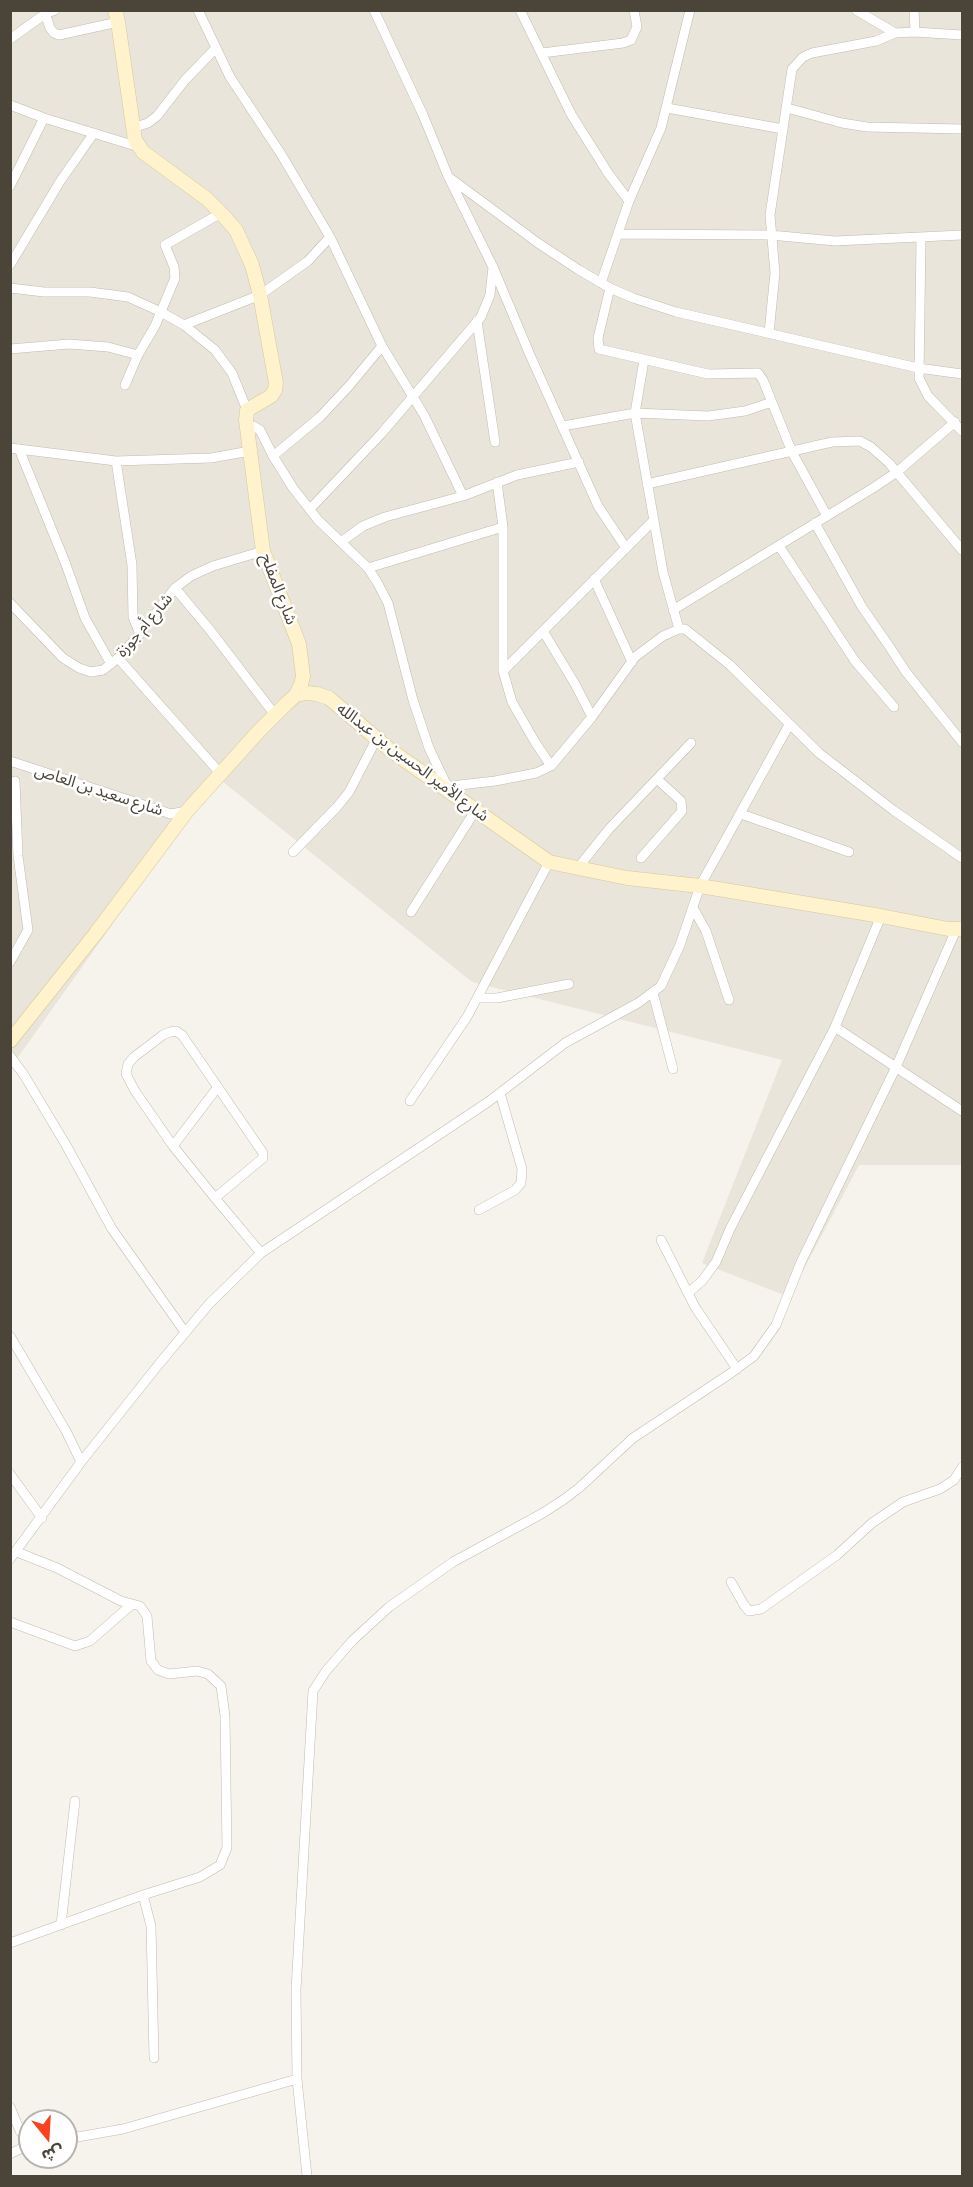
<!DOCTYPE html>
<meta charset="utf-8">
<style>
body{margin:0}
#map{position:relative;width:973px;height:2187px;overflow:hidden;background:#f6f3ec;font-family:Commissioner,"Noto Sans Arabic",sans-serif}
canvas{display:block}
.frame{position:absolute;inset:0;border:12px solid #4b4439;pointer-events:none}
.north{position:absolute;left:18px;top:2109px;width:60px;height:60px;box-sizing:border-box;background:#fff;border:2px solid #b7b4b0;border-radius:50%;rotate:162deg;font-size:16px;font-weight:700;line-height:24px;text-align:center;color:#4b4439}
.north::after{content:'';display:block;margin:auto;width:21px;height:27px;background:#fc3f1d;clip-path:polygon(50% 0,100% 100%,50% 72%,0 100%)}
</style>
<div id="map">
<canvas width="973" height="2187"></canvas>
<div class="frame"></div>
<div class="north">ش</div>
</div>
<script>
const context = document.querySelector('canvas').getContext('2d');
context.lineJoin = 'round';
function fillPath(path, color) {
  context.fillStyle = color;
  context.fill(path, 'evenodd');
}
function shape(rows) {
  const path = new Path2D();
  for (const r of rows) {
    path.moveTo(r[0], r[1]);
    for (let i = 2; i < r.length; i += 2) path.lineTo(r[i], r[i + 1]);
  }
  return path;
}
function trace(path, color, width, dash) {
  context.strokeStyle = color;
  context.lineWidth = width;
  context.lineCap = dash ? 'butt' : 'round';
  context.setLineDash(dash || []);
  context.stroke(path);
}
function drawText(font, color, halo, rows, align = 'center') {
  context.font = font + ' Commissioner,"Noto Sans Arabic",sans-serif';
  context.lineWidth = 5;
  context.setLineDash([]);
  context.textBaseline = 'middle';
  context.strokeStyle = halo;
  context.fillStyle = color;
  for (const [text, x, y, turn = 0] of rows) {
    context.save();
    context.translate(x, y);
    context.rotate((+turn || 0) * Math.PI / 180);
    context.textAlign = isNaN(turn) ? turn : align;
    if (halo) context.strokeText(text, 0, 0);
    context.fillText(text, 0, 0);
    context.restore();
  }
}
fillPath(shape([
 [11,11,962,11,962,1165,859,1165,789,1297,702,1263,782,1060,472,982,217,777,11,1067]
]), '#eae5da');
const street = shape([
 [44,10,50,28,54,33,59,35,118,22],
 [198,10,230,77,281,154,330,237,382,346,424,415,463,496],
 [374,10,423,115,448,176,493,267,530,355,598,506,626,548],
 [520,10,571,114,608,173,629,201,601,283],
 [856,10,895,33],
 [914,10,915,32],
 [10,39,45,14,55,10],
 [542,53,623,43,631,40,637,27,634,10],
 [10,105,44,118,139,147],
 [667,108,783,129],
 [787,108,842,123,867,127,962,129],
 [132,128,148,123,157,116,185,80,216,48],
 [450,178,538,243,579,270,610,288,633,298,676,312,750,329,918,368,962,374],
 [10,186,44,118],
 [629,201,661,128,690,10],
 [619,234,770,235,835,241,962,235],
 [921,238,919,378,928,396,962,431],
 [10,265,61,180,94,133],
 [10,288,44,292,90,292,128,297,161,312,184,325,215,350,232,373,247,410],
 [610,288,598,338,599,349,708,374,758,373,763,380,792,452,827,516],
 [477,321,495,442],
 [184,325,260,295,308,261,330,237],
 [769,333,775,273,770,215,792,69,803,57,812,53,876,41,895,33,915,32,962,35],
 [10,349,69,344,108,347,138,355],
 [644,360,635,413,708,416,745,411,772,402],
 [125,385,138,355,155,326,175,278,174,267,165,245,221,213],
 [563,426,635,413,663,572,679,629],
 [247,428,253,426,260,430,273,456,293,488,318,520,368,568,377,582,388,603,413,700,429,748,447,786],
 [10,448,116,461,211,458,250,451],
 [19,449,65,562,85,618,111,664],
 [273,456,320,417,349,386,382,346],
 [116,461,132,565,133,617,140,634],
 [497,482,503,527,503,671,512,702,535,742,551,766],
 [647,484,832,442,860,441,871,447,889,463,962,550],
 [310,509,381,434,481,317,490,295,493,267],
 [815,523,862,607,889,646,906,672,962,742],
 [341,542,363,526,385,517,463,496,517,475,579,462],
 [779,546,855,661,894,707],
 [368,568,503,527],
 [594,579,632,662],
 [175,588,210,630,275,715],
 [10,603,63,658,79,668,91,672,103,670,118,658,140,634,175,588,191,576,213,566,263,551],
 [673,610,873,488,897,472,955,422],
 [543,631,575,684,592,717],
 [118,658,220,773],
 [503,671,653,521],
 [10,761,159,810,171,814,187,811],
 [442,787,495,781,536,773,551,766,592,717,635,657,663,636,679,629,685,629,730,665,819,753,893,810,962,858],
 [741,814,849,852],
 [293,852,337,807,349,792,377,738],
 [641,858,682,811,681,801,657,779],
 [577,869,609,829,691,743],
 [693,908,706,931,729,1000],
 [411,912,475,811],
 [10,962,28,930,18,856,15,781],
 [653,993,673,1069],
 [478,998,497,998,569,984],
 [835,1027,962,1111],
 [10,1056,24,1075,66,1145,112,1229,185,1332],
 [410,1101,467,1017,549,862],
 [173,1146,217,1088],
 [215,1198,263,1158,263,1153,182,1035,176,1031,170,1032,163,1035,134,1057,128,1064,126,1074,135,1091,173,1146,215,1198,261,1253],
 [479,1210,515,1190,521,1183,522,1169,500,1093],
 [661,1240,695,1307,737,1369],
 [688,1293,702,1281,716,1262,730,1229,835,1027,881,916],
 [10,1336,66,1431,81,1462],
 [10,1474,42,1518],
 [10,1559,81,1462,159,1364,209,1304,261,1253,488,1102,565,1043,638,1003,661,986,680,945,700,886,789,725],
 [731,1582,744,1605,749,1611,761,1609,837,1555,872,1523,903,1502,940,1489,954,1480,962,1467],
 [10,1622,75,1646,90,1641,131,1605],
 [143,1895,151,1926,154,2058],
 [61,1925,75,1801],
 [10,1943,143,1895,200,1877,220,1865,227,1848,225,1716,221,1686,208,1674,197,1671,169,1674,158,1670,151,1661,147,1616,140,1606,121,1601,57,1568,17,1552],
 [10,2107,20,2131,30,2139],
 [66,2139,123,2129,297,2079],
 [10,2154,30,2144],
 [307,2176,297,2079,296,1990,313,1691,326,1671,352,1641,389,1607,453,1562,543,1513,563,1500,579,1488,633,1438,731,1373,754,1356,776,1325,801,1262,896,1067,956,930]
]);
const secondary = shape([
 [115,10,118,22,135,140,143,152,207,199,221,213,236,230,252,265,260,295,276,383,275,390,271,396,247,410,246,420,263,551,299,644,303,676,301,685,296,695],
 [10,1041,96,933,187,811,258,732,288,702,296,695,306,693,317,694,329,698,389,749,549,862,627,878,700,886,881,916,948,929,962,929]
]);
trace(street, '#c2bbae', 10);
trace(secondary, '#d6c79b', 15);
trace(street, '#fff', 9);
trace(secondary, '#fff3cd', 14);
drawText('16px', '#4b4439', '#fff', [
 ["شارع المفلح",279,589,69],
 ["شارع أم جوزة",144,625,-50],
 ["شارع الأمير الحسين بن عبدالله",413,762,37],
 ["شارع سعيد بن العاص",99,790,18]
]);
</script>
